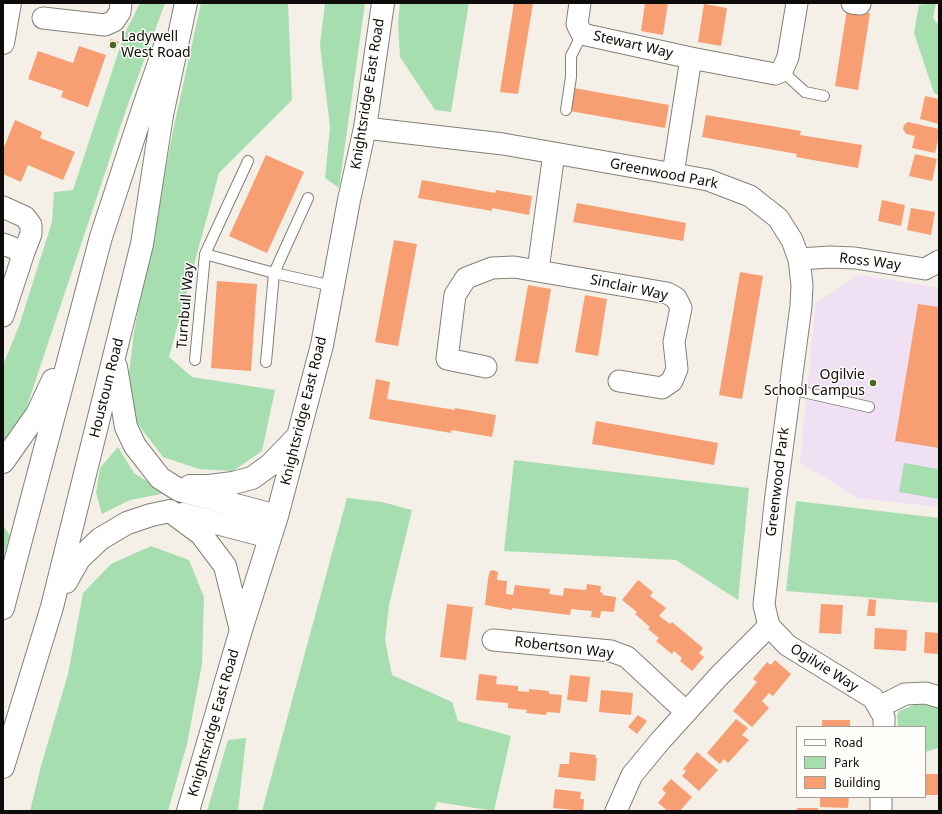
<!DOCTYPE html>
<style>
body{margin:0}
#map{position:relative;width:942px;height:814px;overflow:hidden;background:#f4f0e7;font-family:"Noto Sans",sans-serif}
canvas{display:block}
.frame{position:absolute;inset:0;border:4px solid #0e0c0a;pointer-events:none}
.legend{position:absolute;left:796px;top:726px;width:130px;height:72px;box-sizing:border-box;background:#fffdfa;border:1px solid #9f9d9a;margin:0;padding:5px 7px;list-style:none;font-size:12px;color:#0e0c0a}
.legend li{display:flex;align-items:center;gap:8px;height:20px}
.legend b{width:20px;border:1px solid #9f9d9a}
</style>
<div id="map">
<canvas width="942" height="814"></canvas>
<div class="frame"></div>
<ul class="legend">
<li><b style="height:5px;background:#fff"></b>Road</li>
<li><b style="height:11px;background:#a6deb0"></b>Park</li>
<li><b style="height:11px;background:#f79e72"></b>Building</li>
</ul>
</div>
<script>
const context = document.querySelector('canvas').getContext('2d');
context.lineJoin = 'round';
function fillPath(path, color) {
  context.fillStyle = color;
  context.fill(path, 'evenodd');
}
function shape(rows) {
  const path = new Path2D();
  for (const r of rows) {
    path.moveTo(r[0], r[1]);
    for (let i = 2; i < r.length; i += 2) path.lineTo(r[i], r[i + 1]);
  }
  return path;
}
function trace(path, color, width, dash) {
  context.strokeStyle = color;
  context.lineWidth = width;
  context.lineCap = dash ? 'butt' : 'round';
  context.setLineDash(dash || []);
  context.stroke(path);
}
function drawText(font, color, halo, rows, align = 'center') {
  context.font = font + ' "Noto Sans",sans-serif';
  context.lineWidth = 3;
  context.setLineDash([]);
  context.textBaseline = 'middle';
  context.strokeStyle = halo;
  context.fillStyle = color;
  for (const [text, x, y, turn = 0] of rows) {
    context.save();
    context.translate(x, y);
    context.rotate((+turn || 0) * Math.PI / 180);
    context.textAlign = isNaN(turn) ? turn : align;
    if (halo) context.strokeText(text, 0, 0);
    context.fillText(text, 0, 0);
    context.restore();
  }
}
fillPath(shape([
 [859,275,939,288,939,507,857,498,800,462,816,303]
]), '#efe0f3');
fillPath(shape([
 [140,3,165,3,126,110,22,421,3,453,3,365,19,326,52,222,54,192,73,190,124,35],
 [201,3,288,3,292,100,219,173,169,357,192,377,275,390,262,451,233,471,199,469,163,457,137,423,128,382,134,332,174,126],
 [325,3,365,3,339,188,325,178,330,127,320,45],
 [400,3,469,3,451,112,435,110,400,57,398,22],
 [929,3,936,3,933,18,939,26,939,95,934,93,914,33,919,5],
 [118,447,134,473,166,493,130,500,102,514,96,493,100,468],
 [514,460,749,488,738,600,676,560,504,551],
 [904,463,939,469,939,499,899,492],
 [347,498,382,502,412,510,389,605,385,640,392,675,452,702,458,721,511,736,494,811,437,802,434,811,262,811],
 [796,501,939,518,939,603,786,591],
 [3,525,10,536,3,557],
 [151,546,189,560,204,597,202,664,187,744,168,811,30,811,41,766,68,674,83,593,111,564],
 [919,703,931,703,939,707,939,748,925,752,925,727,898,727,897,716,899,711],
 [246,738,238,811,207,811,228,740]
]), '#a6deb0');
fillPath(shape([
 [514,3,533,3,518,94,500,92],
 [645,3,668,3,663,35,641,31],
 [704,4,727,8,721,46,698,42],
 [847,9,870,13,858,90,835,86],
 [111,39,119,42,115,50,108,47],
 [79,46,106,55,88,107,61,97,63,91,28,79,38,51,73,63],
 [574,88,669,105,665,128,570,111],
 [925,96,939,99,939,124,920,119],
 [706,115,801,131,800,135,862,145,858,168,796,157,797,154,702,137],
 [15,120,42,132,40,138,75,152,63,180,28,165,21,182,3,174,3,150],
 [908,122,939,129,939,135,935,153,912,148,915,136,906,134,903,129,904,125],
 [915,154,937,159,932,181,909,176],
 [266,155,304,172,267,253,229,236],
 [422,180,495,193,496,190,532,196,529,215,492,208,492,211,418,198],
 [882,200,905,205,901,226,878,221],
 [577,203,686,223,683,241,573,222],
 [911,208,935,212,931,235,907,230],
 [394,240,417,244,398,346,375,342],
 [740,272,763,276,742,399,719,395],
 [217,281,257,284,251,371,211,368],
 [528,285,551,289,538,364,515,361],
 [585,295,607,299,598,356,575,352],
 [918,304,939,307,939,448,895,441],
 [376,379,390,382,387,399,455,410,455,408,496,415,492,437,451,430,451,433,369,419],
 [596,421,718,443,714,465,592,444],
 [493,570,498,572,497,580,507,581,506,594,513,595,515,585,550,589,549,594,563,596,564,588,586,590,587,584,601,586,600,592,603,593,602,595,616,597,614,612,601,611,600,618,591,617,592,611,571,609,570,615,512,608,512,610,485,605,488,579,490,571],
 [638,580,653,592,650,596,666,608,659,616,670,624,672,622,703,648,699,653,704,657,692,671,680,661,682,658,674,651,672,654,656,641,659,638,648,629,650,627,635,614,637,612,622,600],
 [869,599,876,600,875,616,867,616],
 [447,604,473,607,466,660,440,657],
 [821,604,843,605,841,634,819,633],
 [875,628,907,630,906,651,874,649],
 [925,632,939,633,939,654,924,653],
 [775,660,791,674,773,696,769,693,762,701,769,708,752,727,733,711,757,682,753,679,767,662,771,665],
 [479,674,497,676,496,684,518,686,518,691,529,692,529,689,549,691,549,694,562,695,560,713,547,712,546,715,526,713,527,710,508,708,508,703,476,700],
 [570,675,590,677,587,702,567,700],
 [601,690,633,693,631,715,599,712],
 [638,715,647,721,637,734,628,727],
 [736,719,748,728,742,735,749,740,728,763,724,759,720,764,707,753],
 [822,720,850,720,850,727,822,727],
 [570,752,596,755,595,758,597,758,595,781,558,777,560,764,569,764],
 [697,752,718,770,699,791,682,776,686,771,683,769],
 [925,774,939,774,939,795,925,795],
 [671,779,692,797,680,811,668,811,658,803,666,793,662,789],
 [555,789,581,792,580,799,584,799,583,811,553,808],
 [820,797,849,797,848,808,820,807],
 [797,808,818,808,818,811,797,811]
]), '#f79e72');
const service = shape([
 [782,71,805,92,824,96],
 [566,110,571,77,571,56,582,34],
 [205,254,274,273,333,286],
 [195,360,205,254,248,161],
 [266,362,274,273,308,198],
 [790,389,869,407]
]);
const minor = shape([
 [580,3,577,24,582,34,691,58,775,74,782,71,788,57,797,3],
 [852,3,860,4],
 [43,18,105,25,114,21,120,12,121,3],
 [365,128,503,144,708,180,750,196,778,218,792,240,799,259,802,285,801,306,776,495,764,605,769,626,787,645,873,698,884,717,884,727],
 [673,174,691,58],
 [3,207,25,217,31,225,31,234,24,252,3,244],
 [799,259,830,257,855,258,925,269,939,261],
 [538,270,554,153],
 [3,316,24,252],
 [486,367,447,359,455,295,466,278,492,268,514,267,667,293,676,298,681,308,674,342,677,369,672,381,662,388,619,381],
 [493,640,611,651,627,657,686,712],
 [879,707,905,694,926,693,939,697],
 [616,811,632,775,661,740,720,675,769,626],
 [881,811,881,797]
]);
const tertiary = shape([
 [3,43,10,3],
 [116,367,126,427,135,446,160,478,179,490,277,516],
 [3,462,37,414,53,380],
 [190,486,209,486,233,483,252,478,270,465,297,437],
 [182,514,270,537],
 [66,582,79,559,100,539,127,523,151,515,170,511,201,534,225,566,241,630],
 [3,608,101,237,144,106,165,46],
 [3,767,52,607,142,244,162,115,186,3],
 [188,811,241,630,277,516,322,345,349,200,365,128,383,3]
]);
trace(service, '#838078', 12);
trace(minor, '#838078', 23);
trace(tertiary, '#838078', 24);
trace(service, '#fff', 10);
trace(minor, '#fff', 21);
trace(tertiary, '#fff', 22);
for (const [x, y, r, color] of [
 [113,45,4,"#466921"],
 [873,383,4,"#466921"]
]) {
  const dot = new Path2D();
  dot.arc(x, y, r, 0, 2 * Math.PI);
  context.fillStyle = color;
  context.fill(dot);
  trace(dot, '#fffdfa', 1.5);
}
drawText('14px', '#0e0c0a', '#fffdfa', [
 ["Ladywell",121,37],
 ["West Road",121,53],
 ["Ogilvie",865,375,"right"],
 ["School Campus",865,391,"right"]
], 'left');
drawText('14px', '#0e0c0a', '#fffdfa', [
 ["Stewart Way",633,45,13],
 ["Knightsridge East Road",368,94,-81],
 ["Greenwood Park",664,174,11],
 ["Ross Way",870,262,7],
 ["Sinclair Way",629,288,12],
 ["Turnbull Way",186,306,-85],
 ["Houstoun Road",107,388,-76],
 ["Knightsridge East Road",304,411,-76],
 ["Greenwood Park",778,482,-83],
 ["Robertson Way",564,648,7],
 ["Ogilvie Way",824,668,32],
 ["Knightsridge East Road",214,723,-74]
]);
</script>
